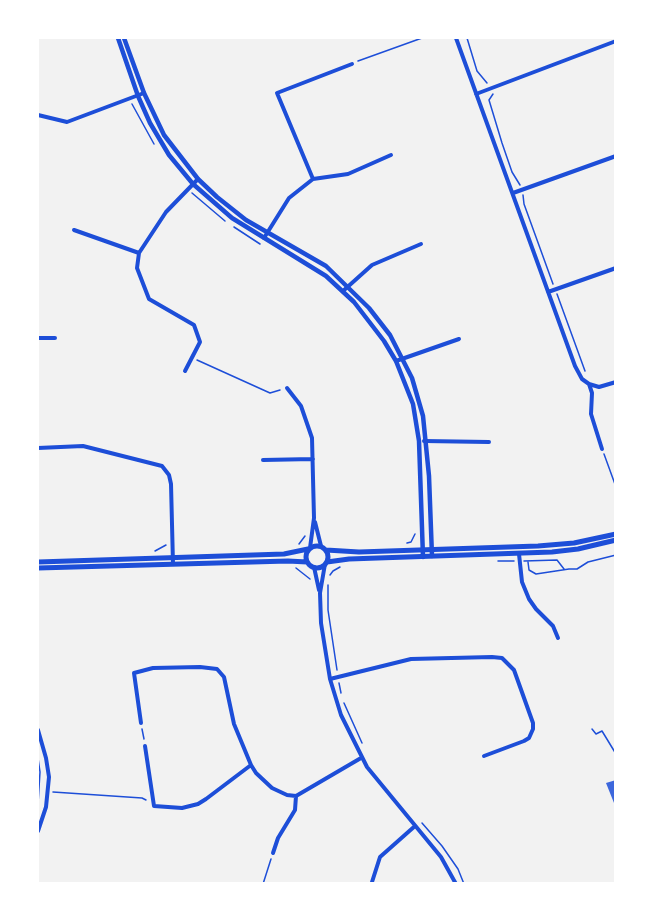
<!DOCTYPE html>
<style>
body{margin:0}
#map{position:relative;width:653px;height:921px;overflow:hidden;background:#f2f2f2;font-family:Commissioner,sans-serif}
canvas{display:block}
.frame{position:absolute;inset:0;border:39px solid #fff;pointer-events:none}
</style>
<div id="map">
<canvas width="653" height="921"></canvas>
<div class="frame"></div>
</div>
<script>
const context = document.querySelector('canvas').getContext('2d');
context.lineJoin = 'round';
function fillPath(path, color) {
  context.fillStyle = color;
  context.fill(path, 'evenodd');
}
function shape(rows) {
  const path = new Path2D();
  for (const r of rows) {
    if (r.length === 3) {
      path.moveTo(r[0] + r[2], r[1]);
      path.arc(r[0], r[1], r[2], 0, 2 * Math.PI);
      continue;
    }
    path.moveTo(r[0], r[1]);
    for (let i = 2; i < r.length; i += 2) path.lineTo(r[i], r[i + 1]);
  }
  return path;
}
function trace(path, color, width, dash) {
  context.strokeStyle = color;
  context.lineWidth = width;
  context.lineCap = dash ? 'butt' : 'round';
  context.setLineDash(dash || []);
  context.stroke(path);
}
fillPath(shape([
 [616,780,616,802,614,803,606,783]
]), '#3d67dc');
trace(shape([
 [467,38,477,71,487,83],
 [358,61,422,38],
 [493,94,489,100,502,143,512,172,520,185],
 [132,104,154,144],
 [192,193,225,221],
 [523,195,524,204,553,284],
 [234,227,260,244],
 [557,294,585,371],
 [197,360,270,393,280,390],
 [604,454,616,487],
 [407,543,411,542,415,534],
 [299,544,305,536],
 [155,551,166,545],
 [498,561,514,561],
 [524,561,557,560,564,569],
 [528,562,529,570,536,574,569,569,577,569,588,562,616,555],
 [296,568,310,579],
 [330,575,333,571,340,567],
 [328,585,328,610,337,670],
 [339,683,341,693],
 [344,703,362,743],
 [142,729,144,739],
 [592,729,596,734,602,731,616,754],
 [38,758,40,772,38,804],
 [53,792,142,798,146,800],
 [422,823,442,846,458,869,464,884],
 [263,884,271,859]
]), '#1d4ed8', 1.5);
trace(shape([
 [456,38,575,366,582,379,589,384,599,387,616,382],
 [476,94,616,41],
 [38,115,67,122,144,93],
 [313,179,277,93,352,64],
 [513,193,616,156],
 [74,230,139,253],
 [264,238,289,198,313,179,348,174,391,155],
 [343,291,372,265,421,244],
 [548,292,616,268],
 [38,338,55,338],
 [396,361,459,339],
 [185,371,200,342,194,325,149,299,137,268,139,253,166,212,198,179],
 [589,384,592,393,591,414,602,449],
 [287,388,301,406,312,438,314,518,310,548],
 [424,441,489,442],
 [38,448,83,446,162,466,169,475,171,484,173,564],
 [263,460,313,459],
 [315,522,321,546],
 [519,554,522,582,529,599,536,609,553,626,558,638],
 [325,564,320,593,321,623,330,679,341,715,367,767,441,857,456,884],
 [314,567,319,590],
 [330,679,411,659,492,657,502,658,514,670,533,723,533,729,529,738,524,741,484,756],
 [141,723,134,673,153,668,200,667,217,669,224,677,234,724,251,765,256,773,272,788,287,795,296,796],
 [38,730,46,758,49,777,46,807,38,831],
 [145,746,154,806,182,808,198,804,206,799,251,765],
 [273,853,278,838,295,810,296,796,361,758],
 [372,882,380,857,415,826]
]), '#1d4ed8', 4);
trace(shape([
 [118,38,138,96,150,123,169,155,193,184,232,218,326,276,354,302,384,341,396,361,413,404,419,441,423,557],
 [124,38,144,93,164,135,198,179,217,197,246,220,326,266,369,308,390,335,412,378,423,416,429,476,432,556]
]), '#1d4ed8', 4.5);
trace(shape([
 [317,557,11],
 [326,550,359,552,538,546,574,543,616,534],
 [38,562,284,554,308,549],
 [327,562,349,559,552,552,578,549,616,540],
 [38,568,288,561,307,562]
]), '#1d4ed8', 5);
</script>
